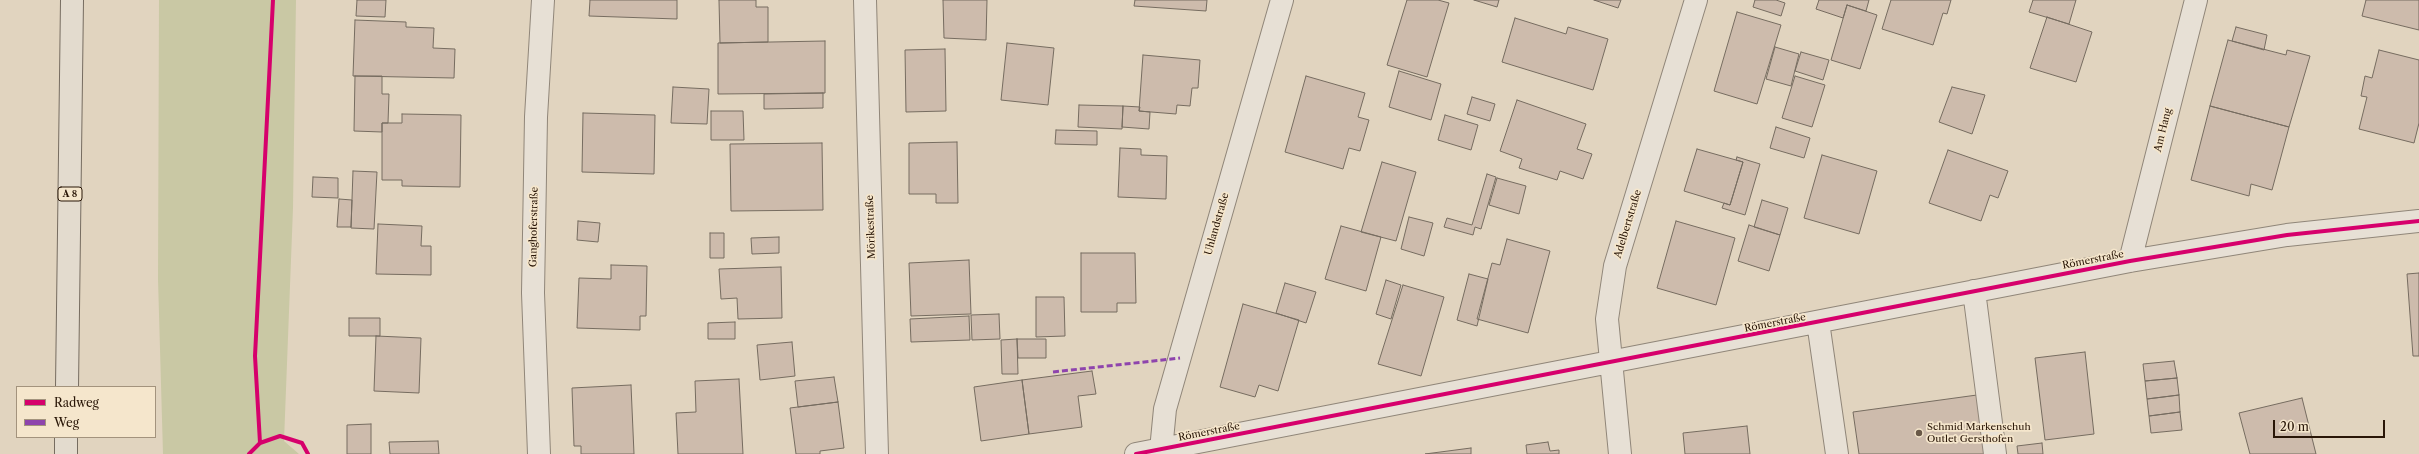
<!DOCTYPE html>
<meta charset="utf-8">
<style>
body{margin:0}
#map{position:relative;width:2419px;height:454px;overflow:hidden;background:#e1d4bf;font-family:"Libre Caslon Text",serif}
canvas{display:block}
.legend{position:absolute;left:16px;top:386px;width:140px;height:52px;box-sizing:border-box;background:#f5e6cc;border:1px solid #a3937d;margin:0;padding:5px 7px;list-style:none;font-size:12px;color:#291607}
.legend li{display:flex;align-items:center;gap:8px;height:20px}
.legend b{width:20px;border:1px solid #a3937d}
.scale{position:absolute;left:2273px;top:420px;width:112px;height:18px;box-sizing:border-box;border:2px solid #291607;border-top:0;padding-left:5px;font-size:12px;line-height:14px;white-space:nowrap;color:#291607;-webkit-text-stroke:3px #f5e6cc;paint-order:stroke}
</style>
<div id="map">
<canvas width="2419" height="454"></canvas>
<ul class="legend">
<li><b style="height:5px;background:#d6006c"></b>Radweg</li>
<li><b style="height:5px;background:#8e44ad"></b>Weg</li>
</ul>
<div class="scale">20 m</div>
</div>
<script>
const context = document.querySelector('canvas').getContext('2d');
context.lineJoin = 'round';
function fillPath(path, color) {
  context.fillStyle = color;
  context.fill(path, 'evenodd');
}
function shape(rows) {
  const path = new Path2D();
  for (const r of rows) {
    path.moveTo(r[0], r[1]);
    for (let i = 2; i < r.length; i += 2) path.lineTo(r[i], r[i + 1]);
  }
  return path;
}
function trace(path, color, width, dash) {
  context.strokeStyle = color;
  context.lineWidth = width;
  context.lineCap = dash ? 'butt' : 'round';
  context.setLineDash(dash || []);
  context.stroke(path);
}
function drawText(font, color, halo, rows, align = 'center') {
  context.font = font + ' "Libre Caslon Text",serif';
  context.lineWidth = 3.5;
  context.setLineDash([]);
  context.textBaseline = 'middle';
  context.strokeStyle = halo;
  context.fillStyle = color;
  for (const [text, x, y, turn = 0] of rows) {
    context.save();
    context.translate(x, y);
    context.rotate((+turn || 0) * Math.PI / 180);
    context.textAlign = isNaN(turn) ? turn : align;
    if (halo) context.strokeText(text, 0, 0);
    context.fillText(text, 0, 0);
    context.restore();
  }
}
fillPath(shape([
 [159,0,296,0,293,208,284,441,299,454,163,454,158,279]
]), '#c9c8a4');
const building = shape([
 [357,0,386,0,385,17,356,16,357,0],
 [590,0,677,0,677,19,589,16,590,0],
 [719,0,756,0,756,7,768,7,768,42,720,43,719,0],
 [943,0,987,0,986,40,944,38,943,0],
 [1135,0,1207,0,1206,11,1134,6,1135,0],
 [1407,0,1438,0,1449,3,1427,77,1387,65,1407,0],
 [1474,0,1499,0,1497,7,1474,0],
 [1594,0,1621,0,1618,8,1594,0],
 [1755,0,1776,0,1785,3,1781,16,1753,7,1755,0],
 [1819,0,1869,0,1866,11,1847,5,1843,18,1816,9,1819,0],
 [1891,0,1951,0,1947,14,1943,13,1933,45,1882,29,1891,0],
 [2033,0,2076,0,2069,24,2029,12,2033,0],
 [2366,0,2419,0,2419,30,2362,16,2366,0],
 [1847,5,1877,15,1860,69,1831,60,1847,5],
 [1737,12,1781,25,1757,104,1714,91,1737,12],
 [2047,17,2092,32,2076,82,2030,68,2047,17],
 [1515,18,1566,34,1568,27,1608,39,1593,90,1502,62,1515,18],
 [355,20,406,22,406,27,434,28,433,48,455,49,454,78,353,76,355,20],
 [2236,27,2267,35,2264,50,2232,41,2236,27],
 [2228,40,2286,55,2287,50,2310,56,2289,127,2210,106,2228,40],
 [825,41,825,93,718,94,718,43,825,41],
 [1007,43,1054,48,1048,105,1001,100,1007,43],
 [1775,47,1799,54,1791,86,1766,79,1775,47],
 [945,49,946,111,906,112,905,50,945,49],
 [2379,50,2419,60,2419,123,2414,143,2359,129,2367,97,2361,96,2365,76,2372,78,2379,50],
 [1801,52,1829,60,1823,80,1795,71,1801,52],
 [1143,55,1200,60,1198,88,1192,88,1190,106,1177,105,1176,114,1139,111,1143,55],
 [1399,71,1441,84,1431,120,1389,107,1399,71],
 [355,76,382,76,382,94,389,94,388,123,382,123,382,132,354,131,355,76],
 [1306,76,1365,93,1358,117,1369,120,1360,151,1349,148,1343,169,1285,152,1306,76],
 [1795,76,1825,85,1812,127,1782,118,1795,76],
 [673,87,709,89,707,124,671,123,673,87],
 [1952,87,1985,95,1972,134,1939,122,1952,87],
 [823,93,823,108,764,109,764,94,823,93],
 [1472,97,1495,104,1490,121,1467,114,1472,97],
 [1517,100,1586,124,1577,149,1592,154,1583,179,1560,171,1557,180,1519,168,1522,159,1500,151,1517,100],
 [1079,105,1123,106,1122,129,1078,127,1079,105],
 [1123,106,1140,107,1139,111,1150,112,1149,129,1122,127,1123,106],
 [2210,106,2289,127,2272,190,2251,184,2249,196,2191,180,2210,106],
 [711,111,743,111,744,140,711,140,711,111],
 [583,113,655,115,654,174,582,172,583,113],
 [402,114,461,115,460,187,402,186,402,180,382,180,382,123,402,123,402,114],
 [1445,115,1478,125,1471,150,1438,140,1445,115],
 [1776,127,1810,138,1804,158,1770,148,1776,127],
 [1056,130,1097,131,1097,145,1055,144,1056,130],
 [957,142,958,203,936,203,936,194,909,194,909,143,957,142],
 [822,143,823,210,731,211,730,144,822,143],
 [1120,148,1141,149,1141,155,1167,156,1166,199,1118,197,1120,148],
 [1697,149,1743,162,1730,205,1684,191,1697,149],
 [1948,150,2008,171,1998,198,1990,195,1981,221,1929,203,1948,150],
 [1822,155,1877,171,1859,234,1804,218,1822,155],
 [1737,157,1760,164,1745,215,1722,208,1724,203,1730,205,1743,162,1736,160,1737,157],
 [1382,162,1416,172,1396,241,1361,232,1382,162],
 [353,171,377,172,374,229,351,228,353,171],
 [1487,174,1496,177,1481,229,1475,227,1473,235,1444,227,1447,218,1472,225,1487,174],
 [313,177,338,178,338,198,312,197,313,177],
 [1497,178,1526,186,1519,214,1489,205,1497,178],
 [339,199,352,200,351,227,337,227,339,199],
 [1762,200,1788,208,1780,235,1754,227,1762,200],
 [1409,217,1433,223,1424,256,1401,249,1409,217],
 [578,221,600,223,598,242,577,240,578,221],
 [1676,221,1735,238,1716,305,1657,288,1676,221],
 [378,224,422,226,421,246,431,246,431,275,376,274,378,224],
 [1749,225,1780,235,1769,271,1738,261,1749,225],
 [1341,226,1381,237,1366,291,1325,279,1341,226],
 [710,233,724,233,724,258,710,258,710,233],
 [779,237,779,253,752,254,751,238,779,237],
 [1507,239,1550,251,1528,333,1477,319,1492,263,1500,265,1507,239],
 [1081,253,1135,253,1136,303,1117,303,1117,312,1081,312,1081,253],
 [969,260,971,314,911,316,909,263,969,260],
 [611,265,647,266,646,316,640,316,640,330,577,328,579,278,611,279,611,265],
 [781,267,782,318,738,319,737,298,721,299,719,269,781,267],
 [2419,273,2419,356,2413,356,2407,274,2419,273],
 [1469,274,1488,279,1477,326,1457,320,1469,274],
 [1386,280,1401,285,1391,319,1376,314,1386,280],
 [1285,283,1316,292,1306,323,1276,313,1285,283],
 [1403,285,1444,297,1421,376,1378,364,1403,285],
 [1036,297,1064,297,1065,336,1036,337,1036,297],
 [1243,304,1299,320,1278,391,1259,385,1255,397,1220,387,1243,304],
 [999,314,1000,339,972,340,971,315,999,314],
 [969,316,970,340,911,342,910,319,969,316],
 [349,318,380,318,380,336,349,336,349,318],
 [735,322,735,339,708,339,708,323,735,322],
 [376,336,421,338,419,393,374,391,376,336],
 [1017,339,1046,339,1046,358,1018,358,1017,339],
 [1017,339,1018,374,1002,374,1001,340,1017,339],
 [792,342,795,376,760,380,757,345,792,342],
 [2085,352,2094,434,2045,440,2035,358,2085,352],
 [2174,361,2177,378,2145,381,2143,364,2174,361],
 [1092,371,1096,394,1078,396,1082,427,1029,434,1022,380,1092,371],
 [834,377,838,402,798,407,795,381,834,377],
 [2177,378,2179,395,2147,399,2145,381,2177,378],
 [739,379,743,454,678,454,676,413,696,412,695,381,739,379],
 [1022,380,1029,434,981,441,974,387,1022,380],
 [631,385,634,454,581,454,581,446,574,446,572,388,631,385],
 [1977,395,1985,454,1859,454,1853,412,1977,395],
 [2179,395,2180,412,2149,416,2147,399,2179,395],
 [2302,398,2316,454,2250,454,2239,413,2302,398],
 [838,402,844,448,820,451,820,454,796,454,790,408,838,402],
 [2180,412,2182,430,2151,433,2149,416,2180,412],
 [371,424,371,454,347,454,347,425,371,424],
 [1747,426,1750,454,1685,454,1683,433,1747,426],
 [438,441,439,454,390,454,389,442,438,441],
 [1548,442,1550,451,1559,450,1559,454,1527,454,1526,445,1548,442],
 [2042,443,2043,454,2018,454,2017,446,2042,443],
 [1471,448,1471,454,1425,454,1471,448]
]);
fillPath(building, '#cdbbac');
trace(building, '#766c60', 1);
const minor = shape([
 [865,0,877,454],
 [2130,261,2196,0],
 [1974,291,1995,454],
 [1818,322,1837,454],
 [1161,450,1165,409,1282,0],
 [539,454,533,293,536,117,543,0],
 [1136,454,2130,261,2287,235,2419,221],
 [1620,454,1607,319,1615,266,1696,0]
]);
const highway = shape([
 [67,387,72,0],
 [66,454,66,437]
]);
trace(minor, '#908679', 24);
trace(highway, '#766c60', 24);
trace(minor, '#e7e0d5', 22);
trace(highway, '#e3dbce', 22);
trace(shape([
 [1053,372,1180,358]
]), '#8e44ad', 3, [6, 3]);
trace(shape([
 [260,443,255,356,273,0],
 [249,454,260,443,280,436,302,443,308,454],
 [1136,454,2130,261,2287,235,2419,221]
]), '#d6006c', 4);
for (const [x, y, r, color] of [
 [1919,433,4,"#695847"]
]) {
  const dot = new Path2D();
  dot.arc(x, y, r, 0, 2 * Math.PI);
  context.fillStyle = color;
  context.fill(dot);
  trace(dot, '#f5e6cc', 1.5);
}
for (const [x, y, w] of [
 [70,194,24]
]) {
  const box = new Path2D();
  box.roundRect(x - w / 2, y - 7, w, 14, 3);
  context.fillStyle = '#f5e6cc';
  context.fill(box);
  trace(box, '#291607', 1);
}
drawText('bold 9px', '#291607', null, [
 ["A 8",70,194]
]);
drawText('10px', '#291607', '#f5e6cc', [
 ["Am Hang",2163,130,-76],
 ["Uhlandstraße",1217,224,-74],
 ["Adelbertstraße",1628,224,-73],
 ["Ganghoferstraße",534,227,-89],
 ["Mörikestraße",871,227,-92],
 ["Römerstraße",2093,260,-11],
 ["Römerstraße",1775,323,-11],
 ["Römerstraße",1209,432,-11]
]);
drawText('10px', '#291607', '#f5e6cc', [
 ["Schmid Markenschuh",1927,427],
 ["Outlet Gersthofen",1927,439]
], 'left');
</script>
